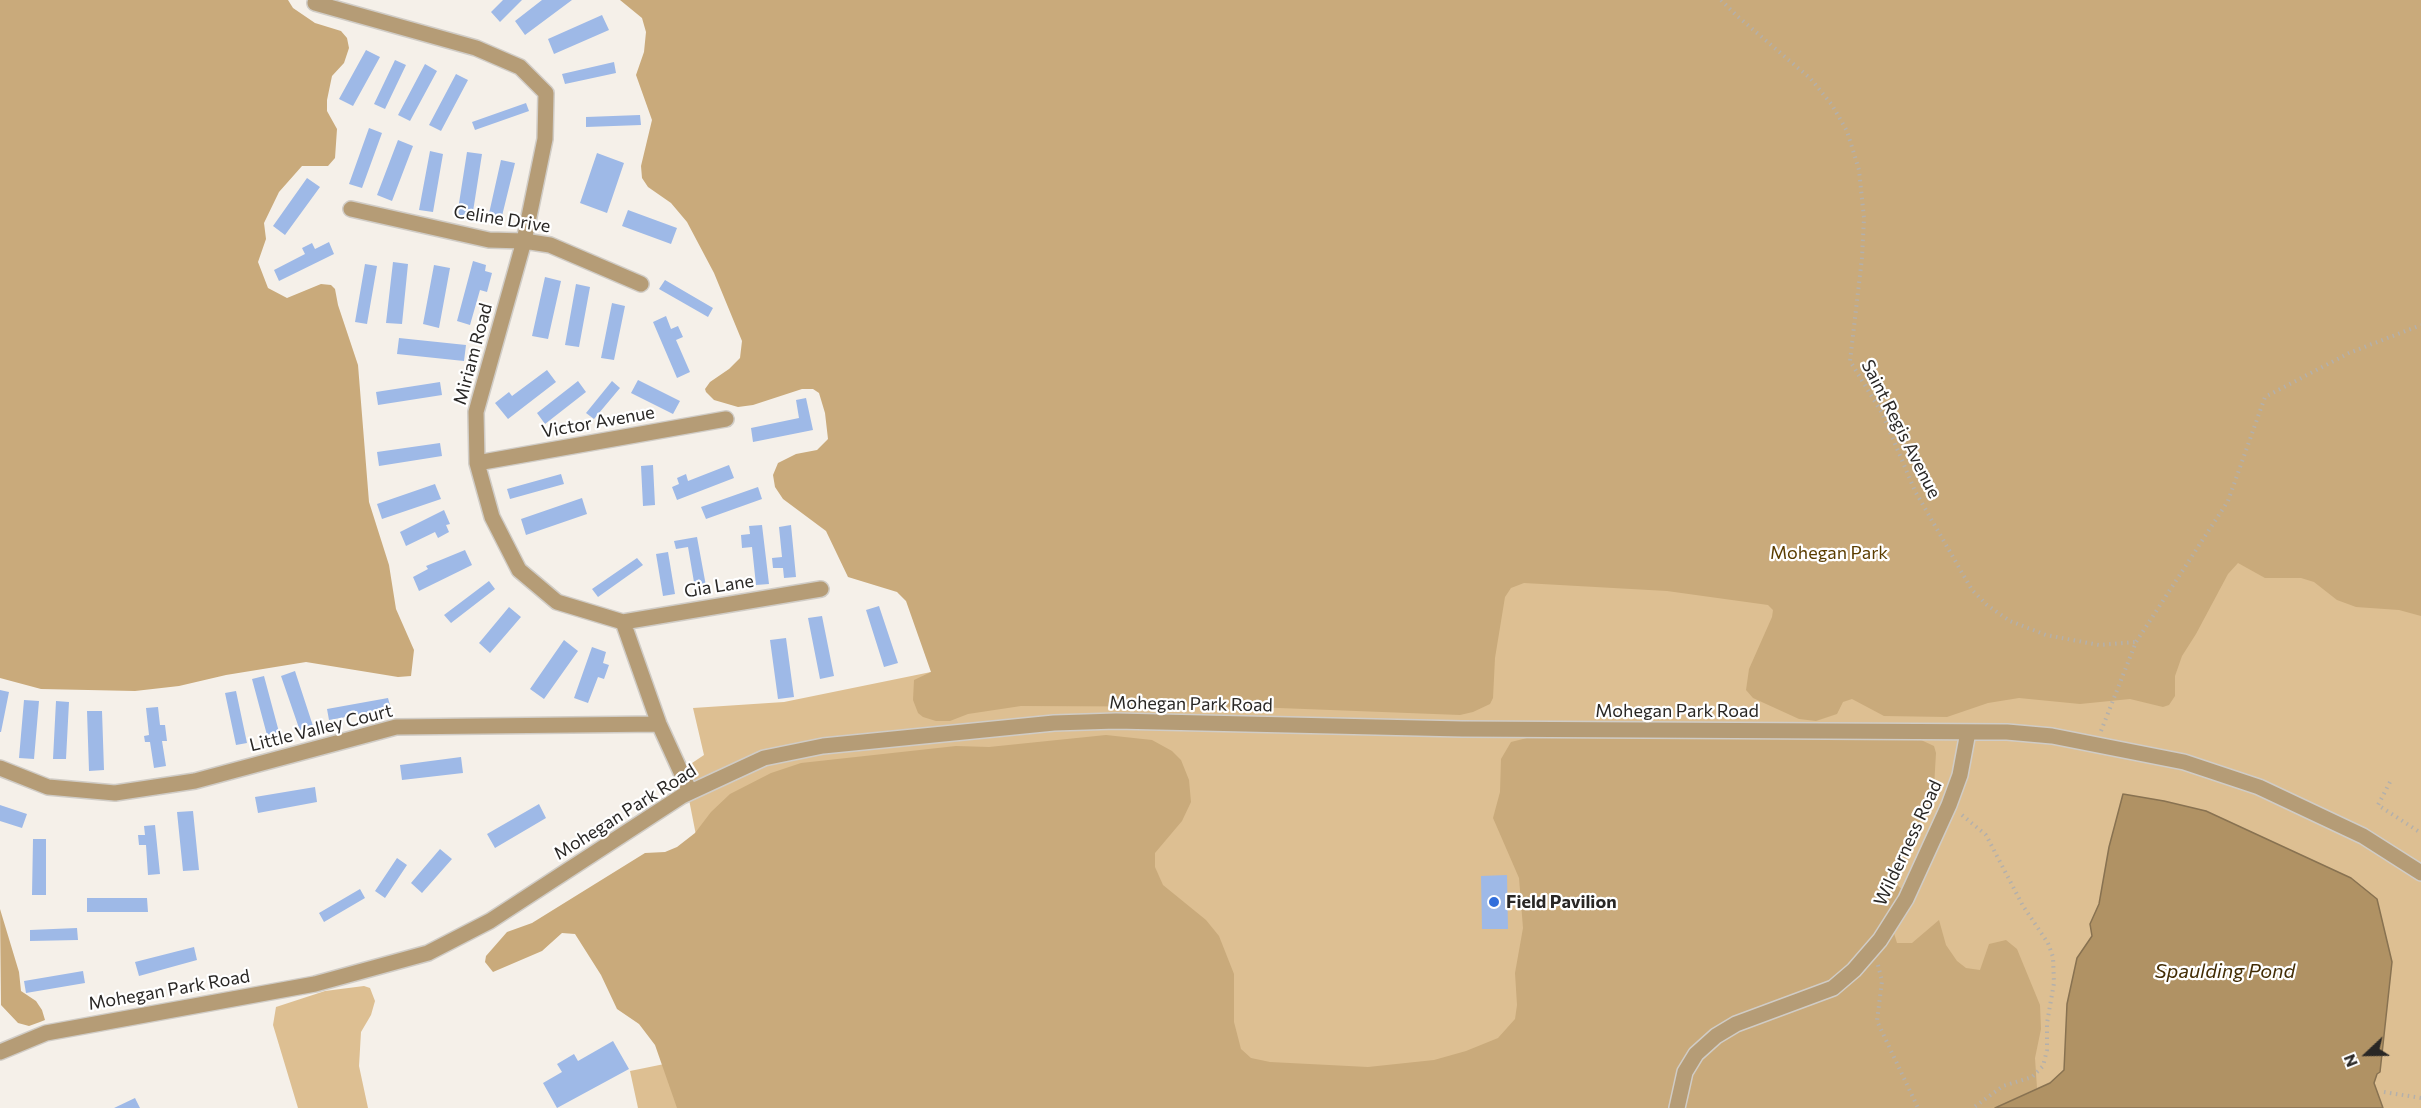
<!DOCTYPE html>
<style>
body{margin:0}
#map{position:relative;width:2421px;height:1108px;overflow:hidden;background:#f5f0e9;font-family:Commissioner,sans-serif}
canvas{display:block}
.north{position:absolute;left:2337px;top:1024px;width:60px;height:60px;-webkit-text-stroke:4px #fff;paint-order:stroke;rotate:248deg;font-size:16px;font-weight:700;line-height:24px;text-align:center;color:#292725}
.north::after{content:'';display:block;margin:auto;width:21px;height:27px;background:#292725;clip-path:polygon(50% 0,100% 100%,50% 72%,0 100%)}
</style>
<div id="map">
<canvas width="2421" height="1108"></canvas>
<div class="north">N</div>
</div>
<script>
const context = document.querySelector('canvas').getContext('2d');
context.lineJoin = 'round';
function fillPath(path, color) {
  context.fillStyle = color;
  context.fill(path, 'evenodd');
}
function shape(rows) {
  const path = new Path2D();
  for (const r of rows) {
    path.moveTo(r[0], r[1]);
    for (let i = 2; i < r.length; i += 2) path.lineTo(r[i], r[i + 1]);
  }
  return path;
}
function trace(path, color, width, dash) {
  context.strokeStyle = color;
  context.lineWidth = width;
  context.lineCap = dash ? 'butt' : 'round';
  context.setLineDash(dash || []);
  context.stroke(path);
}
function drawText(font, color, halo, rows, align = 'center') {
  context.font = font + ' Commissioner,sans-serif';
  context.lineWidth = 4.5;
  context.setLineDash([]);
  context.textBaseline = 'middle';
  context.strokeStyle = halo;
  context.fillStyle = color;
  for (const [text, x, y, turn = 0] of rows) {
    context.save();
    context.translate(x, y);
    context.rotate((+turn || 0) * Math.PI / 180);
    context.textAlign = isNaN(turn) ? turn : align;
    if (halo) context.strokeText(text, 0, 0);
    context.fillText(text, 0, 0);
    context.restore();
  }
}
fillPath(shape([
 [2421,0,2421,1108,638,1108,630,1071,738,1049,683,769,704,755,693,708,784,702,931,672],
 [364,986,370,988,375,1001,371,1015,361,1032,359,1066,368,1108,298,1108,273,1025,276,1007,325,991]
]), '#ddbf92');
fillPath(shape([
 [0,0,288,0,293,8,315,23,341,31,347,38,349,48,344,63,332,76,327,100,327,111,337,129,335,158,328,166,302,166,279,192,264,223,266,239,258,262,268,288,287,298,321,284,331,285,335,289,338,305,358,365,369,502,389,565,396,609,414,650,411,676,398,677,306,662,226,675,179,686,135,691,41,689,0,678],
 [620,0,2421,0,2421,616,2399,610,2356,607,2337,600,2314,582,2301,578,2265,578,2238,563,2228,574,2196,634,2182,656,2175,676,2175,696,2169,705,2163,707,2130,699,2080,704,2019,698,1988,703,1947,717,1884,716,1852,699,1843,702,1837,714,1816,721,1799,719,1753,698,1746,690,1749,669,1772,617,1773,610,1768,605,1667,591,1524,583,1511,588,1505,597,1495,658,1493,698,1490,704,1473,712,1460,715,1253,707,1021,706,968,714,950,721,936,721,923,717,918,713,913,700,914,680,931,672,906,601,897,592,848,577,826,531,783,499,775,487,773,475,778,463,796,454,817,450,828,439,825,413,819,393,813,389,802,389,753,405,738,407,714,400,706,392,705,389,710,382,729,369,740,358,742,341,714,273,687,222,671,203,648,187,642,178,641,166,652,120,636,75,644,52,646,32,642,18],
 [1106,735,1152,740,1172,751,1181,760,1189,780,1191,802,1182,821,1155,853,1155,867,1163,885,1206,920,1219,936,1234,974,1234,1022,1241,1049,1251,1058,1270,1062,1368,1067,1434,1060,1466,1051,1498,1038,1515,1019,1517,1005,1515,973,1523,928,1519,878,1493,818,1500,792,1501,759,1511,742,1531,737,1921,740,1934,746,1936,753,1934,787,1895,883,1905,892,1890,920,1897,943,1912,943,1939,920,1946,945,1957,961,1966,968,1980,970,1989,944,2006,940,2017,949,2040,1005,2041,1029,2035,1058,2037,1088,1995,1108,677,1108,655,1045,639,1024,617,1009,601,975,575,934,562,933,542,951,493,972,485,962,486,956,507,932,532,923,645,853,665,852,677,847,695,833,711,812,730,794,771,773,801,763,956,746,989,747],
 [0,909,19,972,21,991,36,1001,42,1010,45,1020,40,1022,29,1026,18,1023,1,1005]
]), '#c9aa7b');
const water = shape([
 [2123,794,2164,801,2206,811,2351,878,2377,899,2392,962,2380,1072,2377,1074,2374,1083,2383,1108,1995,1108,2050,1083,2064,1070,2067,1004,2077,958,2092,936,2090,924,2099,904,2109,847,2123,794]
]);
fillPath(water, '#b09264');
trace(water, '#887251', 1.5);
fillPath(shape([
 [503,0,522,0,500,22,491,12],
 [542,0,572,0,525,35,515,21],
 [602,15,609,30,554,54,548,39],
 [366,50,380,57,353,106,339,99],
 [395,60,406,65,385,109,374,104],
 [614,62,616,73,565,84,562,74],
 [425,64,437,71,410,121,398,115],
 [456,74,468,80,441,131,429,125],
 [526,103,529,111,475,130,472,122],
 [640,115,641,125,586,127,586,117],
 [369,128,382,133,362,188,349,184],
 [398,140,413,146,392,201,377,195],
 [430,151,443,154,433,212,419,210],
 [467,152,482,154,472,218,457,216],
 [597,153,624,163,607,213,580,203],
 [501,160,515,163,501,220,488,218],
 [307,178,320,187,285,235,273,226],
 [628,210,677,228,671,244,622,226],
 [329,242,334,254,279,281,274,270,305,254,302,248,312,243,315,249],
 [473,261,486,265,485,271,492,273,487,292,480,290,470,325,457,321],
 [393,262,408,264,402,324,386,323],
 [365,264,377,266,367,324,355,322],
 [434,265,450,268,439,328,423,324],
 [545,277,561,281,548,339,532,336],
 [665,280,713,308,708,317,659,289],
 [576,284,590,287,579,347,565,345],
 [612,303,625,306,614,360,601,358],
 [666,316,671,329,678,326,683,337,676,340,690,372,677,378,653,322],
 [399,338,466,345,464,361,397,354],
 [547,370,556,382,508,419,495,403,509,392,512,396],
 [638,380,680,401,673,414,631,393],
 [578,381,586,392,545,424,537,413],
 [612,381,620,388,594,419,586,413],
 [440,382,442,395,378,405,376,392],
 [806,398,813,430,753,442,751,428,799,418,796,400],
 [440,443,442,456,379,466,377,452],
 [653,465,655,505,643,506,641,466],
 [729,465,734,478,677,500,672,487,679,484,677,478,686,474,688,481],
 [561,474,564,484,510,499,507,489],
 [435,484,441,499,382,519,377,504],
 [758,487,762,499,706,519,701,507],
 [582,498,587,514,526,535,521,519],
 [444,510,450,524,446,525,449,532,438,538,435,532,406,546,400,532],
 [762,525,769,584,756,585,752,547,742,548,741,535,750,534,749,526],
 [791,525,796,577,784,578,783,568,773,568,772,558,782,557,779,527],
 [697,537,706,586,695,588,688,547,676,549,674,541],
 [465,550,472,565,419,591,413,577,428,569,426,566],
 [668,552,675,594,663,596,656,554],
 [637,558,643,565,598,597,592,589],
 [489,581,495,589,451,623,444,615],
 [879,606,898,663,884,667,866,610],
 [509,607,521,617,490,653,479,643],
 [822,616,834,676,820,679,808,618],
 [786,638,794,697,778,699,770,640],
 [564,640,578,651,544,699,530,689],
 [592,647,606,652,603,663,609,665,604,679,598,677,588,703,574,698],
 [295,671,313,726,300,731,281,676],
 [264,676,279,732,267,735,252,679],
 [0,690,9,692,1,732,0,732],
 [236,691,247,743,236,745,225,693],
 [388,698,391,709,329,720,327,709],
 [24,700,39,701,34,759,19,758],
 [56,701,69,702,66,759,53,759],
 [158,707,160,725,165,725,167,741,162,741,166,766,154,768,150,742,145,742,144,736,149,735,146,708],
 [87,711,102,711,104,770,89,771],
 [461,757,463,773,402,780,400,765],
 [315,787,317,802,258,813,255,797],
 [539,804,546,818,495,848,487,834],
 [0,805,27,814,22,828,0,821],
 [193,811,199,870,183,871,177,812],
 [155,825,160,874,148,875,146,845,139,845,138,835,145,835,144,826],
 [33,839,46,839,46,895,32,895],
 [440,849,452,859,422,893,411,883],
 [397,858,407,865,385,898,375,891],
 [1507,875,1508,929,1482,929,1481,876],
 [360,889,365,898,324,922,319,913],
 [87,898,147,898,148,912,87,912],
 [77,928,78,940,30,941,30,930],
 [194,947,197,960,139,976,135,962],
 [83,971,85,983,26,993,24,981],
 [613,1041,629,1069,557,1108,543,1083,562,1072,557,1064,574,1054,578,1061],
 [135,1098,140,1108,114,1108]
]), '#9eb9e7');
const street = shape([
 [315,3,476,48,520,67,546,93,545,139,524,241,476,412,477,463,492,517,519,570,557,602,623,622,659,724,690,792],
 [351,209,489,240,524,241,550,245,641,284],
 [477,463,726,419],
 [623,622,821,589],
 [0,768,48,787,115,793,195,781,396,727,659,724],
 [0,1052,46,1033,315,984,428,953,490,921,682,796,764,758,823,746,1054,723,1116,721,1462,729,2007,732,2052,736,2184,762,2259,787,2363,836,2421,873],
 [1677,1108,1685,1072,1696,1054,1716,1036,1736,1024,1833,988,1854,970,1880,940,1906,899,1949,805,1960,775,1968,732]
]);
trace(street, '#d0ccc6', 18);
trace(shape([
 [1721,0,1736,15,1811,79,1832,105,1847,131,1859,170,1864,218,1862,258,1850,361,1882,413,1915,491,1972,590,1987,605,2010,621,2046,635,2099,645,2136,642],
 [2101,731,2136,642,2228,501,2265,397,2349,353,2421,325],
 [2390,782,2378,805,2421,833],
 [1962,815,1986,835,2023,906,2048,943,2053,957,2054,983,2047,1023,2047,1050,2043,1066,2032,1077,2003,1086,1973,1108],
 [1878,965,1882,981,1877,1021,1918,1108],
 [2384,1092,2421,1098]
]), '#b4b0ab', 4, [1.5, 4.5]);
trace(street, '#b59c76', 15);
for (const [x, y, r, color] of [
 [1494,902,6,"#316edb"]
]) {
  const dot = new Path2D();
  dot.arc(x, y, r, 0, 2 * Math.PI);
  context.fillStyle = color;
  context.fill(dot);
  trace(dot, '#fff', 2);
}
drawText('18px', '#292725', '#fff', [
 ["Celine Drive",502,219,9],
 ["Miriam Road",473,354,-75],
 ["Victor Avenue",598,422,-10],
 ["Saint Regis Avenue",1901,429,63],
 ["Gia Lane",719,586,-9],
 ["Mohegan Park Road",1191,704,1],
 ["Mohegan Park Road",1677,711],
 ["Little Valley Court",321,728,-14],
 ["Mohegan Park Road",625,812,-32],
 ["Wilderness Road",1908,843,-65],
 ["Mohegan Park Road",169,990,-10]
]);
drawText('18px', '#5b3d00', '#fff', [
 ["Mohegan Park",1829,553]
]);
drawText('bold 18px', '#292725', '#fff', [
 ["Field Pavilion",1506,902]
], 'left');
drawText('italic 20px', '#432d05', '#fff', [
 ["Spaulding Pond",2225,971]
]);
</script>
